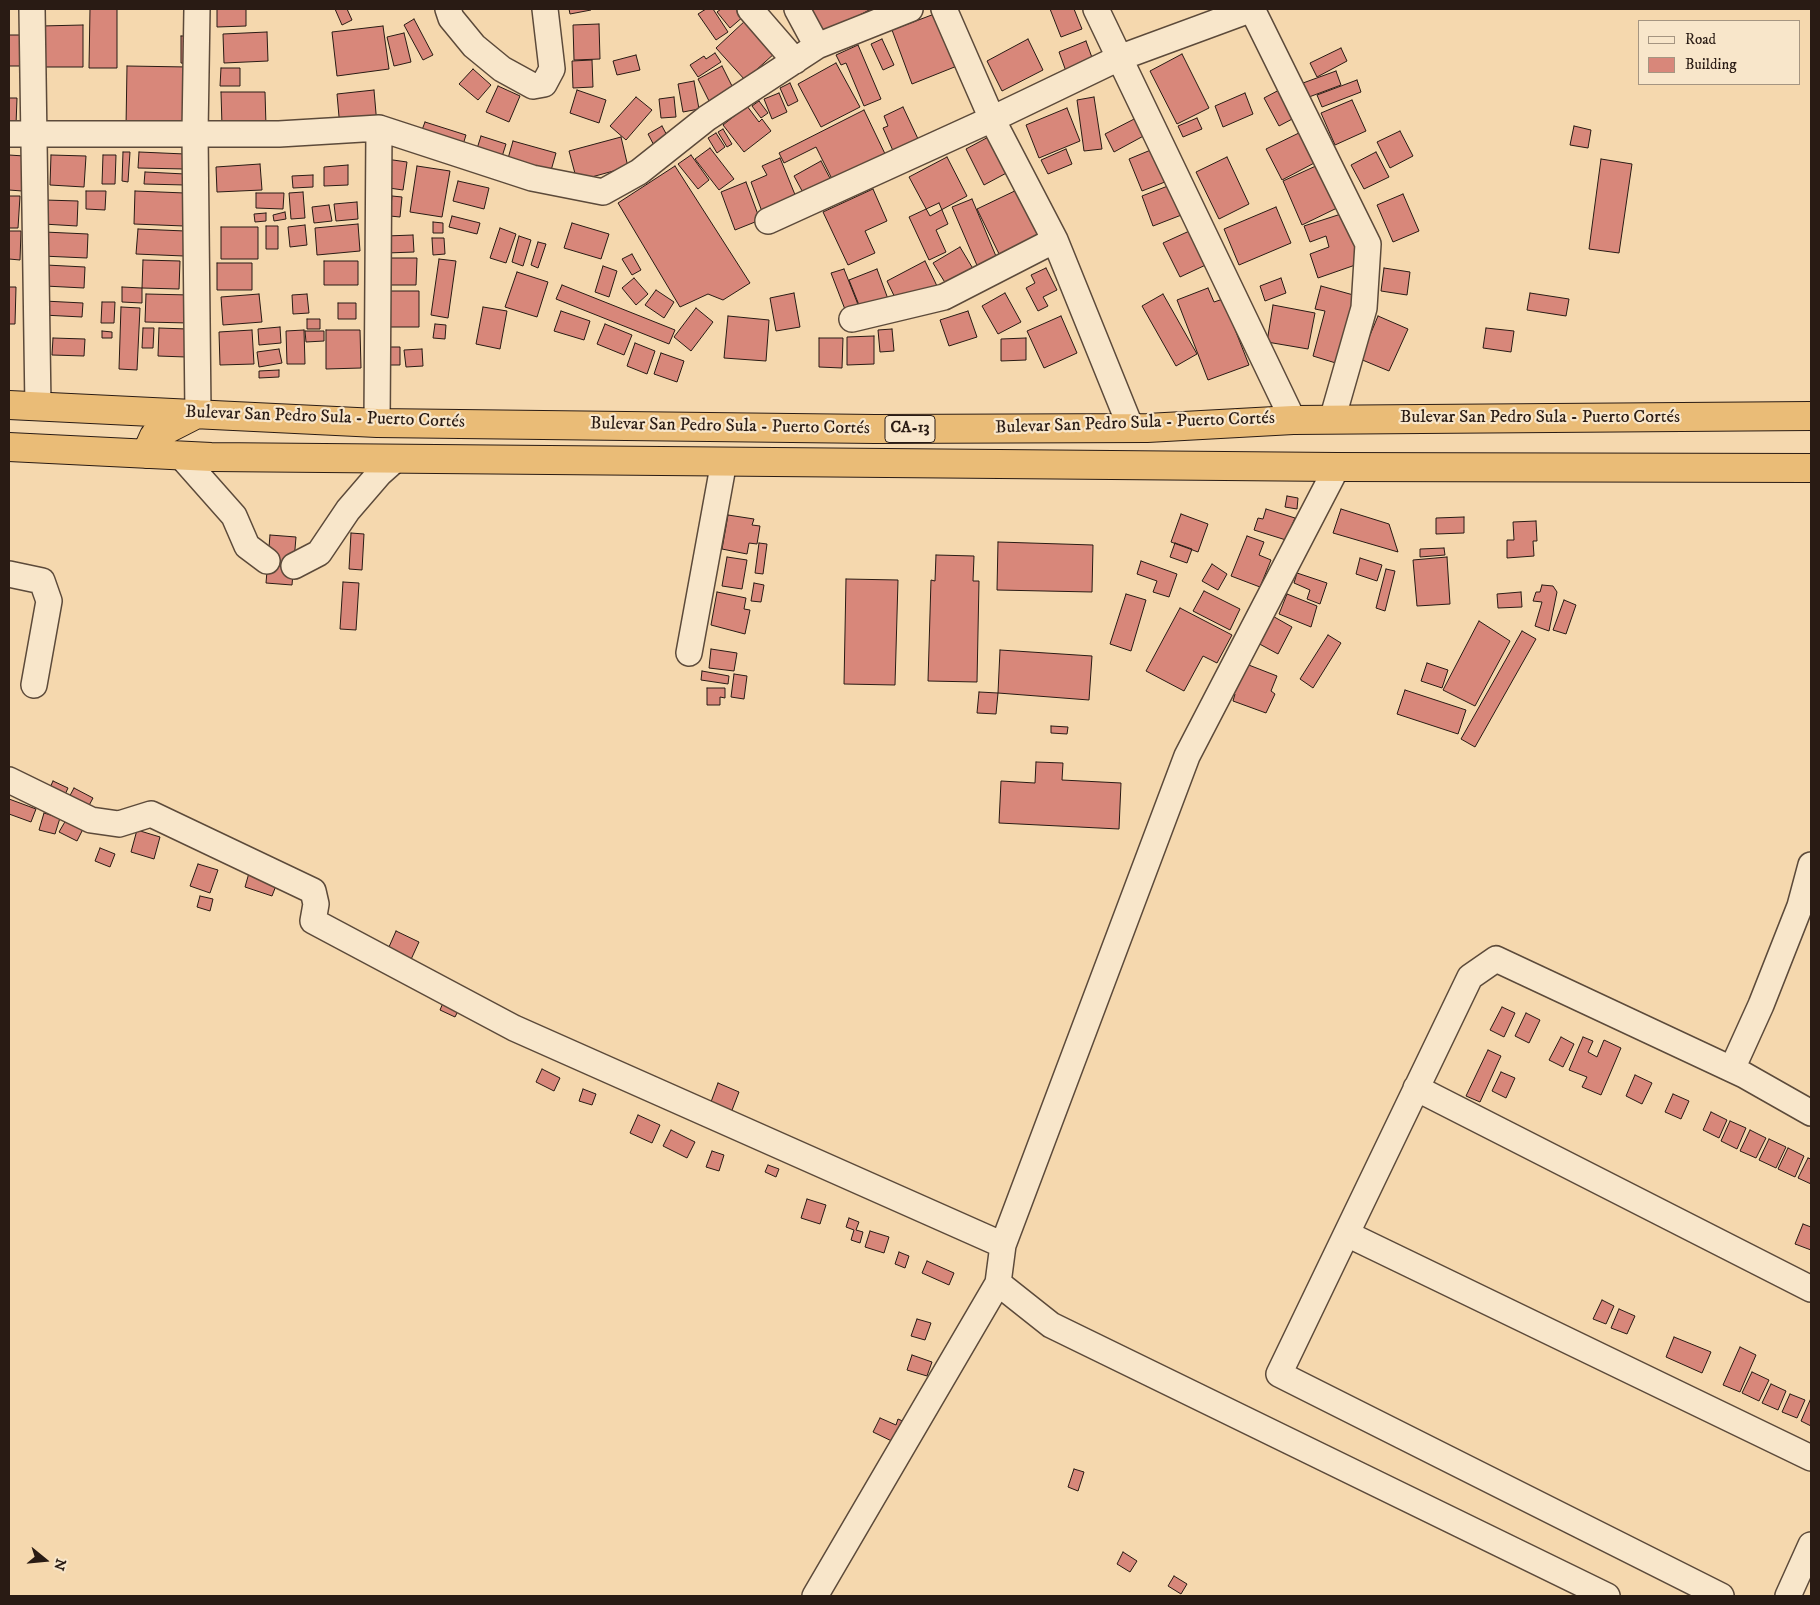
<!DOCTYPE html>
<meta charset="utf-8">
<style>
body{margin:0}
#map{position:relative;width:1820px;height:1605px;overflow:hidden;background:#f5d8ae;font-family:"IM FELL DW Pica",serif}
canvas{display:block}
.frame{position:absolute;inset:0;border:10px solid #291b14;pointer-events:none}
.legend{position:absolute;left:1638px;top:20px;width:162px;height:65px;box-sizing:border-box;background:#f8e6ca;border:1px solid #a59581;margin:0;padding:6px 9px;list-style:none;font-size:15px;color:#291b14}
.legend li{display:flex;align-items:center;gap:10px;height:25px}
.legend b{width:25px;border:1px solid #a59581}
.north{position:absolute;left:20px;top:1535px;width:50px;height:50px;-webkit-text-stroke:4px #f8e6ca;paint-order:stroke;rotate:107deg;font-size:14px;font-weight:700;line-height:20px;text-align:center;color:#291b14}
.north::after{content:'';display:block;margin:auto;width:18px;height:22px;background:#291b14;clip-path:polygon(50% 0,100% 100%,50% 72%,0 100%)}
</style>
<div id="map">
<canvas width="1820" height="1605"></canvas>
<div class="frame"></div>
<ul class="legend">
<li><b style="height:6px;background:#f8e6ca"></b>Road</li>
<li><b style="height:14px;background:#d8877a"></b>Building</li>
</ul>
<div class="north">N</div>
</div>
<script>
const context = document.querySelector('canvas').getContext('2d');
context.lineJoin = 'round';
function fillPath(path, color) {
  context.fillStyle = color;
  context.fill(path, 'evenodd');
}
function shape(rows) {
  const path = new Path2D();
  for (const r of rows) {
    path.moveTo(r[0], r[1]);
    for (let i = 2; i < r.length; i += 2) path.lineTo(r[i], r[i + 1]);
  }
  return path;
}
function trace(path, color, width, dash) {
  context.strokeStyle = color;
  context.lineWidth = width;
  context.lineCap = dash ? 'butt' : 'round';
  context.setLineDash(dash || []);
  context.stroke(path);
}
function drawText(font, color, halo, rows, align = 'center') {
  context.font = font + ' "IM FELL DW Pica",serif';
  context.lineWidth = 4.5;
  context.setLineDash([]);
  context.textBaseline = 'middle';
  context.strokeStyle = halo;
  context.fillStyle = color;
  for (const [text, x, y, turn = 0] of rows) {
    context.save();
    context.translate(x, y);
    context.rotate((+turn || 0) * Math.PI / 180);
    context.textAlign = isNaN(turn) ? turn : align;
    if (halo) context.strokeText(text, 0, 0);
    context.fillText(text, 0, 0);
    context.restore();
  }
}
const building = shape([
 [90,9,117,9,117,68,89,68,90,9],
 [217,9,246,9,246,26,217,27,217,9],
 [335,9,347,9,352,20,342,25,335,9],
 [569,9,591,9,591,10,570,14,569,9],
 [706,9,713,9,728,32,716,40,698,14,706,9],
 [721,9,738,9,744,16,730,28,717,12,721,9],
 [804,9,871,9,818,37,804,9],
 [1050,9,1074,9,1082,29,1061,37,1050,9],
 [937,13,957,66,912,84,892,30,937,13],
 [414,19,433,55,423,60,404,25,414,19],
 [746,20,775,53,745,80,716,48,746,20],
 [599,24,600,59,574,60,573,25,599,24],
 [83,25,83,67,42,67,41,26,83,25],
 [383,26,389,69,337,76,332,32,383,26],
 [267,32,268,61,224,63,223,34,267,32],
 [404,33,411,62,394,66,387,37,404,33],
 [9,35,20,35,21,66,9,66,9,35],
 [181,36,189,36,189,64,181,63,181,36],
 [882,39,894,65,883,70,871,44,882,39],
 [1028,39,1043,70,1002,91,987,61,1028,39],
 [1086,41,1094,63,1067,74,1059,52,1086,41],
 [858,45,881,99,864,106,846,63,841,65,836,55,858,45],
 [1341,48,1347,61,1317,77,1310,63,1341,48],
 [715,53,721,62,698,77,690,65,704,56,706,59,715,53],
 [1182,54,1209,108,1177,124,1150,71,1182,54],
 [636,55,640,70,617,75,613,61,636,55],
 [592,60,593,87,573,88,572,61,592,60],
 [836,63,860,107,821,127,798,84,836,63],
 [127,66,188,67,187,128,126,127,127,66],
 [722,66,734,90,710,103,698,79,722,66],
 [221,68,240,68,240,86,220,86,221,68],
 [473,69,491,85,478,100,459,84,473,69],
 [1336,71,1341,85,1309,97,1303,83,1336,71],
 [1357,80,1361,92,1322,107,1317,95,1357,80],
 [694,81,699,109,683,112,678,84,694,81],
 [790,83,798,101,788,106,780,88,790,83],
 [498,86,520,96,509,122,486,112,498,86],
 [1281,89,1296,117,1279,126,1264,98,1281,89],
 [374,90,377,125,340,128,337,94,374,90],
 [577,90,606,100,599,123,570,113,577,90],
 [221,92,265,92,266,126,222,126,221,92],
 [779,93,787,112,772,119,764,99,779,93],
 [1245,93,1253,114,1223,127,1215,106,1245,93],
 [636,97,652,110,626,140,610,126,636,97],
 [674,97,676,117,661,118,659,99,674,97],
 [1094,97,1102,149,1084,151,1077,100,1094,97],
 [9,98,17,98,16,125,9,125,9,98],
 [1352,100,1366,131,1335,145,1321,113,1352,100],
 [759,101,768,113,761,118,752,106,759,101],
 [747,106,759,122,762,119,771,131,744,152,723,125,747,106],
 [903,107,919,141,894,153,883,128,888,126,884,116,903,107],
 [1067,108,1080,141,1039,158,1026,125,1067,108],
 [864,110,887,158,835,185,816,147,784,163,779,153,864,110],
 [1140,116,1149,133,1114,152,1105,134,1140,116],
 [1197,118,1202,129,1183,137,1178,126,1197,118],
 [425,122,466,135,461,151,419,138,425,122],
 [662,126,672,145,658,153,648,134,662,126],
 [1574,126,1591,130,1588,148,1570,145,1574,126],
 [723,129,732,144,727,147,718,132,723,129],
 [1303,131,1318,161,1282,180,1266,149,1303,131],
 [1400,131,1413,156,1390,168,1377,142,1400,131],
 [716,133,725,147,717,153,708,138,716,133],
 [994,134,1012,170,984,185,966,149,994,134],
 [481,136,506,144,500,163,475,155,481,136],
 [621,137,628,167,577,181,569,151,621,137],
 [513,141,556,153,550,174,507,162,513,141],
 [1158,147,1170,180,1142,191,1129,159,1158,147],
 [710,148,734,179,719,190,695,159,710,148],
 [1066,149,1072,164,1048,174,1041,160,1066,149],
 [123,152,130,152,128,182,122,181,123,152],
 [139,152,185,154,185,169,138,168,139,152],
 [1376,152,1389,177,1364,189,1351,165,1376,152],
 [9,155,24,156,22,191,9,190,9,155],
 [51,155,86,156,84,187,50,185,51,155],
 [103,155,116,155,115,184,102,184,103,155],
 [691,155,709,180,698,189,678,164,691,155],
 [947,157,967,196,930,216,909,177,947,157],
 [1227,157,1249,204,1219,219,1196,172,1227,157],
 [780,158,798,202,764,217,751,182,767,175,762,166,780,158],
 [386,159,407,162,403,190,382,187,386,159],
 [1601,159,1632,164,1619,253,1589,249,1601,159],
 [821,161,834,186,807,200,794,176,821,161],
 [260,164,262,190,217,192,216,167,260,164],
 [348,165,348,185,324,186,324,167,348,165],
 [1318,165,1337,208,1302,225,1283,181,1318,165],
 [417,166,450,171,442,217,410,212,417,166],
 [675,166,750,283,723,300,708,294,680,307,618,203,675,166],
 [145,172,185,174,185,185,144,184,145,172],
 [313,175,313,187,293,188,292,176,313,175],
 [458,181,489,188,484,209,453,201,458,181],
 [746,182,760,220,735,230,721,192,746,182],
 [1173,184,1184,214,1153,226,1142,196,1173,184],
 [1021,188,1046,239,1002,260,977,209,1021,188],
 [873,189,887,221,865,231,875,253,848,265,823,212,873,189],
 [86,191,106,191,105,210,86,209,86,191],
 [135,191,185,193,184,226,134,224,135,191],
 [303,192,305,218,291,219,289,193,303,192],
 [256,193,284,193,283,209,256,208,256,193],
 [1403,194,1419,231,1393,242,1377,205,1403,194],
 [9,196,20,196,18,228,9,228,9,196],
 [392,196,402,197,400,217,390,216,392,196],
 [972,199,998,261,979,270,952,207,972,199],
 [45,200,78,201,77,226,43,224,45,200],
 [357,202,358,219,336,221,334,204,357,202],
 [939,203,948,224,936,230,946,252,929,260,909,217,939,203],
 [329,205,332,221,314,223,312,207,329,205],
 [1276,207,1291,243,1239,265,1224,229,1276,207],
 [285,212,286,219,274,221,273,215,285,212],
 [266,213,266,221,255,222,254,214,266,213],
 [1344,213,1361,263,1318,278,1310,254,1329,247,1326,236,1310,242,1304,226,1344,213],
 [452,216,480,223,477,234,449,227,452,216],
 [433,222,443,223,443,233,433,233,433,222],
 [572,223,609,234,601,259,564,248,572,223],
 [358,224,360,251,317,255,315,228,358,224],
 [305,225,307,245,290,247,288,227,305,225],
 [266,226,278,226,278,249,266,249,266,226],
 [221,227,258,227,258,259,221,259,221,227],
 [500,228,516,234,506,263,490,258,500,228],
 [1196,228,1212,262,1180,277,1163,243,1196,228],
 [138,229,185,231,184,256,136,254,138,229],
 [9,231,21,231,20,260,9,259,9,231],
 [44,232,88,234,87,258,42,256,44,232],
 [413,235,414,252,387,253,386,236,413,235],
 [519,236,531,240,523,266,512,262,519,236],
 [432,238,444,238,445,254,433,255,432,238],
 [538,242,546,244,538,268,531,265,538,242],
 [960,247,975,272,949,289,933,263,960,247],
 [632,254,641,270,632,275,622,259,632,254],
 [387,258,417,258,416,285,387,285,387,258],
 [439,259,456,261,448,318,431,315,439,259],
 [143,260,180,261,179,289,142,288,143,260],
 [324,261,358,261,358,285,324,285,324,261],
 [925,261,937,286,899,306,887,281,925,261],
 [217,263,252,263,252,290,217,290,217,263],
 [46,265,85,267,84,288,45,286,46,265],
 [603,266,617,271,609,297,595,292,603,266],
 [1046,268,1057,290,1043,297,1048,306,1038,311,1026,288,1035,283,1031,275,1046,268],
 [1384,268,1410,272,1407,295,1381,291,1384,268],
 [844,269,859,307,846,312,831,273,844,269],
 [877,269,888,299,861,310,849,280,877,269],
 [517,272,548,282,537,317,505,307,517,272],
 [634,278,648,294,636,305,622,288,634,278],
 [1281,278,1286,293,1265,301,1260,286,1281,278],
 [562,285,675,330,669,344,556,299,562,285],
 [1321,286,1357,296,1339,364,1313,356,1325,311,1315,309,1321,286],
 [9,287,16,287,15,324,9,324,9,287],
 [122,287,142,288,142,303,122,302,122,287],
 [1208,288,1214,302,1223,299,1249,365,1208,380,1177,300,1208,288],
 [656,290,674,302,664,318,645,305,656,290],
 [386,291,419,291,419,327,386,327,386,291],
 [794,293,800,327,776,331,770,298,794,293],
 [1005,293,1021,322,998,334,982,306,1005,293],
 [1530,293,1569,299,1566,316,1527,310,1530,293],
 [146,294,190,295,189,323,145,322,146,294],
 [259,294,262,322,223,325,221,297,259,294],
 [307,294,309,313,293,314,292,295,307,294],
 [1163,294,1197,354,1176,366,1142,306,1163,294],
 [44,301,83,303,82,317,43,315,44,301],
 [102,302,115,302,114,323,101,323,102,302],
 [338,303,356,303,356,319,338,319,338,303],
 [1273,305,1315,313,1308,349,1267,342,1273,305],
 [121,307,140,308,137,370,119,369,121,307],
 [483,307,507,311,500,349,476,344,483,307],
 [696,308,713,322,691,351,674,337,696,308],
 [561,311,590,321,584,340,554,331,561,311],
 [968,311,977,337,949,346,940,320,968,311],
 [728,316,769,320,766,361,724,358,728,316],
 [1061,316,1077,353,1044,368,1027,331,1061,316],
 [1378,316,1408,329,1389,371,1360,359,1378,316],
 [307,319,320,319,320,329,307,329,307,319],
 [435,324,446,325,445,339,433,338,435,324],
 [605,324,632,335,624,355,597,344,605,324],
 [280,327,281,343,259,345,258,329,280,327],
 [143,328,154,328,153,348,142,348,143,328],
 [159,328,187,329,186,357,158,356,159,328],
 [1486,328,1514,331,1511,352,1483,348,1486,328],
 [892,329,894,351,880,352,878,330,892,329],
 [252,330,254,364,220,365,219,332,252,330],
 [304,330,305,364,287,364,286,331,304,330],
 [326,330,360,330,361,368,326,369,326,330],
 [102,331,112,332,112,338,102,338,102,331],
 [305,331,324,331,324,341,306,342,305,331],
 [874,336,874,364,847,365,847,337,874,336],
 [53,338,85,339,84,356,52,355,53,338],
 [819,338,843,338,842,368,819,367,819,338],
 [1026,338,1026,360,1001,361,1001,339,1026,338],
 [635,343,655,351,647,374,627,366,635,343],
 [382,347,400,347,400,365,381,365,382,347],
 [279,349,282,363,259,367,257,352,279,349],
 [422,349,423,366,406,367,404,350,422,349],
 [661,353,684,361,677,382,654,374,661,353],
 [279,370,279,377,259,378,259,371,279,370],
 [1287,496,1298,498,1297,509,1285,507,1287,496],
 [1266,509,1295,518,1286,540,1254,530,1258,518,1263,519,1266,509],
 [1341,509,1389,524,1398,552,1333,533,1341,509],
 [1181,514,1208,524,1198,552,1171,542,1181,514],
 [728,515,754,519,752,525,760,526,757,544,749,543,747,554,722,549,728,515],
 [1464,517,1464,533,1436,534,1436,518,1464,517],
 [1536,521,1537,541,1533,541,1534,556,1507,558,1507,540,1514,540,1513,522,1536,521],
 [351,533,364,534,362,570,349,569,351,533],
 [270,535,296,537,292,585,266,583,270,535],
 [1247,536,1264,542,1259,555,1271,560,1260,587,1231,576,1247,536],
 [998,542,1093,545,1092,592,997,590,998,542],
 [759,543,767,544,763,574,755,573,759,543],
 [1175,543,1192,549,1187,563,1170,557,1175,543],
 [1444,548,1445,555,1420,557,1420,549,1444,548],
 [936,555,974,556,973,581,979,581,977,682,928,681,931,580,935,581,936,555],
 [727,557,747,560,742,589,722,586,727,557],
 [1447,557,1450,604,1417,606,1413,560,1447,557],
 [1360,558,1382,565,1377,581,1356,574,1360,558],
 [1141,561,1177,574,1169,597,1153,592,1157,581,1137,574,1141,561],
 [1212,564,1227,574,1218,590,1202,581,1212,564],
 [1386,569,1395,571,1385,611,1376,608,1386,569],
 [1297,573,1327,583,1320,604,1307,599,1310,590,1294,583,1297,573],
 [846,579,898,580,895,685,844,684,846,579],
 [343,582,359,583,356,630,340,629,343,582],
 [754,583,764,585,761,602,751,601,754,583],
 [1542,585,1553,586,1557,592,1549,631,1535,626,1542,602,1533,601,1536,592,1540,592,1542,585],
 [1204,591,1240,609,1230,630,1193,611,1204,591],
 [717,592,746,598,744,609,750,610,745,634,711,625,717,592],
 [1521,592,1522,607,1498,608,1497,594,1521,592],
 [1126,594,1146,600,1131,651,1110,644,1126,594],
 [1287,594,1317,606,1311,627,1279,614,1287,594],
 [1564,600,1576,605,1566,634,1553,630,1564,600],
 [1180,608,1232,635,1217,663,1203,656,1184,691,1146,671,1180,608],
 [1269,614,1292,627,1278,654,1254,641,1269,614],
 [1479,621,1510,641,1475,706,1443,690,1479,621],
 [1522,631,1536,639,1475,747,1461,739,1522,631],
 [1328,635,1341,643,1313,688,1300,679,1328,635],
 [711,649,737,653,734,671,709,668,711,649],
 [1000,650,1092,656,1089,700,998,693,1000,650],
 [1241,662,1277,676,1271,691,1275,694,1266,713,1233,701,1235,694,1228,691,1241,662],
 [1427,663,1448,670,1442,688,1421,681,1427,663],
 [702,671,729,676,728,684,701,680,702,671],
 [734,674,747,676,744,699,731,697,734,674],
 [707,688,725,688,725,698,720,697,720,705,707,705,707,688],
 [1405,690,1466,710,1458,734,1397,714,1405,690],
 [979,692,998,693,996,714,977,713,979,692],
 [1051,726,1068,727,1067,734,1051,733,1051,726],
 [1036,762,1063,763,1062,780,1121,783,1119,829,999,823,1001,781,1035,783,1036,762],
 [53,781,68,788,63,799,48,792,53,781],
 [74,788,93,798,85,813,66,803,74,788],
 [9,799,36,809,31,822,9,814,9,799],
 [44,813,60,818,55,834,39,830,44,813],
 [66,820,83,829,77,841,59,832,66,820],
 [137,830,160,837,154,859,131,852,137,830],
 [100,848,115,854,110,867,95,861,100,848],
 [198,864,218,870,210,893,190,886,198,864],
 [249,873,277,883,272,896,245,887,249,873],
 [200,896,213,899,210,911,197,907,200,896],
 [396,931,419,942,408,966,385,956,396,931],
 [443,1003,458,1011,455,1017,440,1010,443,1003],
 [1502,1007,1515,1013,1504,1037,1490,1030,1502,1007],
 [1526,1013,1540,1020,1529,1043,1515,1036,1526,1013],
 [1561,1037,1574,1044,1563,1067,1549,1060,1561,1037],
 [1583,1037,1593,1041,1588,1052,1597,1057,1604,1040,1621,1048,1601,1095,1582,1087,1587,1077,1569,1070,1583,1037],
 [1488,1050,1501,1056,1480,1102,1466,1096,1488,1050],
 [542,1069,560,1078,554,1091,536,1082,542,1069],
 [1501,1072,1515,1078,1506,1098,1492,1091,1501,1072],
 [1635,1075,1652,1083,1642,1104,1626,1096,1635,1075],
 [718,1083,739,1092,729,1118,708,1110,718,1083],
 [583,1089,596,1094,592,1105,579,1101,583,1089],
 [1673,1094,1689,1101,1681,1119,1665,1112,1673,1094],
 [1711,1112,1727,1120,1719,1138,1703,1130,1711,1112],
 [638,1115,660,1125,652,1143,630,1133,638,1115],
 [1730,1121,1746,1128,1737,1149,1721,1141,1730,1121],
 [671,1130,695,1142,687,1158,663,1146,671,1130],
 [1750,1130,1766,1138,1756,1158,1740,1151,1750,1130],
 [1769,1139,1786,1147,1776,1168,1759,1160,1769,1139],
 [1788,1148,1804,1156,1795,1177,1778,1169,1788,1148],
 [712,1151,724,1155,719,1171,706,1167,712,1151],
 [1808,1158,1811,1159,1811,1184,1798,1178,1808,1158],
 [768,1165,779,1169,776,1177,765,1172,768,1165],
 [807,1199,826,1205,820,1224,801,1218,807,1199],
 [849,1218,859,1222,856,1230,863,1232,860,1243,851,1240,854,1230,846,1227,849,1218],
 [1803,1224,1811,1227,1811,1250,1795,1244,1803,1224],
 [870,1231,889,1237,884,1253,865,1247,870,1231],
 [899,1252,909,1256,905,1268,895,1264,899,1252],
 [927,1261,954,1273,949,1285,922,1273,927,1261],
 [1602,1300,1614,1306,1606,1324,1593,1319,1602,1300],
 [1619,1309,1635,1316,1627,1334,1611,1328,1619,1309],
 [917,1319,931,1323,925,1340,911,1336,917,1319],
 [1674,1337,1711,1352,1702,1373,1666,1357,1674,1337],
 [1740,1347,1756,1355,1740,1392,1723,1385,1740,1347],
 [912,1355,932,1362,927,1376,907,1370,912,1355],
 [1752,1372,1769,1380,1759,1401,1742,1393,1752,1372],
 [1771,1384,1786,1391,1778,1410,1762,1403,1771,1384],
 [1790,1394,1805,1400,1797,1418,1782,1412,1790,1394],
 [1811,1398,1811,1426,1801,1421,1811,1398],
 [880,1418,896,1425,898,1419,912,1425,902,1446,873,1432,880,1418],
 [1074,1469,1084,1472,1078,1491,1068,1487,1074,1469],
 [1123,1552,1137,1561,1130,1572,1117,1564,1123,1552],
 [1174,1576,1187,1584,1181,1594,1168,1586,1174,1576]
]);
fillPath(building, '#d8877a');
trace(building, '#291b14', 1);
const minor = shape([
 [32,9,38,407],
 [197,9,195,133,198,414],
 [448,9,451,18,474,46,502,69,533,86,544,84,552,69,545,9],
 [750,9,795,61],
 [797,9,817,46],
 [944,9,992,119,1055,240,1131,428],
 [1096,9,1293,420],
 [1252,9,1368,244,1364,308,1332,420],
 [9,134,279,134,379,128,532,178,603,192,639,172,707,118,817,46,910,9],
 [768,221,992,119,1119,58,1252,9],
 [852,319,944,297,1055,240],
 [377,423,379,128],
 [180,455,234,516,247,546,267,561],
 [1337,467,1187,756,1003,1245,998,1283,1051,1325,1607,1596],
 [294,566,319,553,348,510,379,474,397,458],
 [9,574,42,581,49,601,34,685],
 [689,653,724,461],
 [9,780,91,820,119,824,151,814,313,891,316,904,313,921,514,1028,1003,1245],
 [1732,1069,1761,1005,1800,906,1811,865],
 [1416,1088,1811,1289],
 [1347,1234,1811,1458],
 [815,1596,998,1283],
 [1721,1596,1279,1374,1470,977,1496,959,1744,1075,1811,1113],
 [1788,1596,1811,1545]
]);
const highway = shape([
 [9,405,377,423,875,429,1147,428,1293,420,1811,416],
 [9,447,211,457,1337,467,1811,468],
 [146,454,154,436,197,414]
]);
trace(minor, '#5c4a3a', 28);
trace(highway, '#291b14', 30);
trace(minor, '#f8e6ca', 25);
trace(highway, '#eabc77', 28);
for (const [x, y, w] of [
 [910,429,50]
]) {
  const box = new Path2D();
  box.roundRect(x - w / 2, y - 13.5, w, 27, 4);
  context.fillStyle = '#f8e6ca';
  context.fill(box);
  trace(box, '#291b14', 1);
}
drawText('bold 16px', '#291b14', null, [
 ["CA-13",910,429]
]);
drawText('18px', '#291b14', '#f8e6ca', [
 ["Bulevar San Pedro Sula - Puerto Cortés",325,418,2],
 ["Bulevar San Pedro Sula - Puerto Cortés",1540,418],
 ["Bulevar San Pedro Sula - Puerto Cortés",1135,424,-2],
 ["Bulevar San Pedro Sula - Puerto Cortés",730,427,1]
]);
</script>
